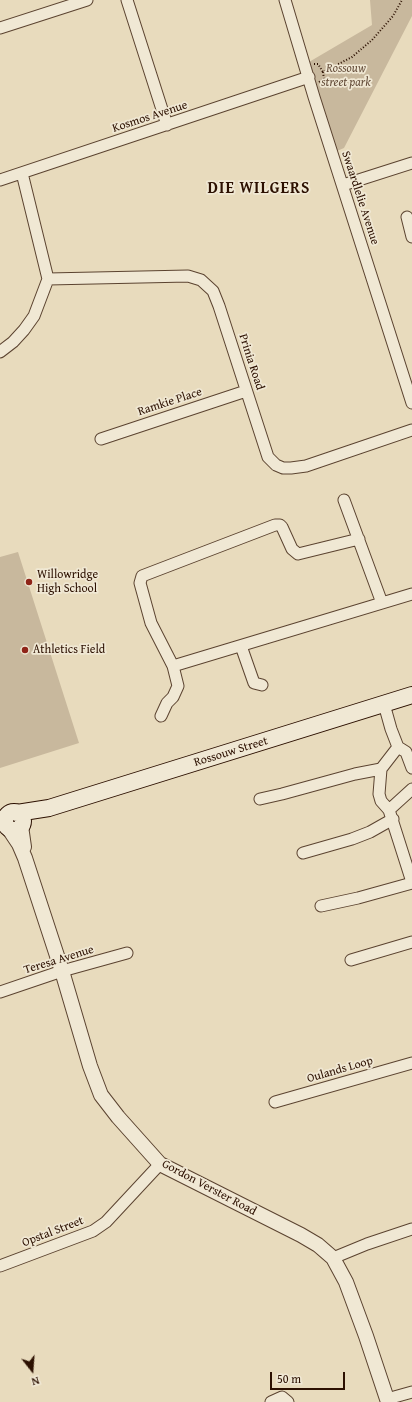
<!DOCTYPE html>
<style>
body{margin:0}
#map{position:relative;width:412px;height:1402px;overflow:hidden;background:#e8dbbd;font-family:"Gentium Book Plus",serif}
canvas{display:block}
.north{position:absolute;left:12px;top:1350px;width:40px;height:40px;-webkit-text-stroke:3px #f0e8d4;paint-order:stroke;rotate:163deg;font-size:11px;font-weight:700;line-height:16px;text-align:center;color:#2c1001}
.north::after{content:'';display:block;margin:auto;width:14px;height:18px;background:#2c1001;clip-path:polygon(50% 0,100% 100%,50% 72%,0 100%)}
.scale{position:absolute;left:270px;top:1372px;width:75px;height:18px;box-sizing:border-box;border:2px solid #2c1001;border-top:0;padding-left:5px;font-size:12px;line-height:14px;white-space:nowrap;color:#2c1001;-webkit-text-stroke:3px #f0e8d4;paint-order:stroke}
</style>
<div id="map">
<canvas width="412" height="1402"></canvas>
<div class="north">N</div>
<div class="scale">50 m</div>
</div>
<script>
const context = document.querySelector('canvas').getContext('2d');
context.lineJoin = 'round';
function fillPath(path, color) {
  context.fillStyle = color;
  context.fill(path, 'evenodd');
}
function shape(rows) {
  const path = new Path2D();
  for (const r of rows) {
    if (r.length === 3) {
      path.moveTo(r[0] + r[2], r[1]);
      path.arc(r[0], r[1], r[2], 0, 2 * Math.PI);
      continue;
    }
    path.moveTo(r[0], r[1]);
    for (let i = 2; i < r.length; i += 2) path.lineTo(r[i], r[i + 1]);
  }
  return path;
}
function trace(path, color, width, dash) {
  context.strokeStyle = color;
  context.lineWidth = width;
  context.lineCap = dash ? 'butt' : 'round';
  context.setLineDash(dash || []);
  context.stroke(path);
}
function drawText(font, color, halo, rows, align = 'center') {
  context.font = font + ' "Gentium Book Plus",serif';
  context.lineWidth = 3.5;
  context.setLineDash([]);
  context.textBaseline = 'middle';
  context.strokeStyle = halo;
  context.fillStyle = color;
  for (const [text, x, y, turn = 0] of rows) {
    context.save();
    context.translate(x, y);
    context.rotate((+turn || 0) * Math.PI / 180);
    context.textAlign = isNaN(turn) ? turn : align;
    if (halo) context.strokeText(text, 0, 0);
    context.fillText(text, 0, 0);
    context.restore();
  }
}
fillPath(shape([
 [370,0,412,0,412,16,344,148,337,151,309,62,372,25],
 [18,552,79,743,0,768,0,557]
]), '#c8b89d');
const minor = shape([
 [127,0,167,125],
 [285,0,314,97,412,403],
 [0,28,87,0],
 [0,180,309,77],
 [343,185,412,163],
 [407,217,412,237],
 [48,279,188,276,201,280,213,291,219,306,268,457,276,465,283,468,291,468,306,466,412,430],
 [0,352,13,342,24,330,34,316,48,279,22,173],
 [101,439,246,391],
 [344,500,382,603],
 [241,646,254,683,262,685],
 [173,666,412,594],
 [384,704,391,729,398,747,406,752,412,768],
 [161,716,167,703,173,697,178,686,173,666,151,623,140,583,142,576,275,525,280,525,282,527,292,549,298,554,359,539],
 [381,769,379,794,381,801,389,810],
 [412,789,389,810,412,882],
 [260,799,282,794,355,774,381,769,398,747],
 [303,853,352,839,370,832,393,819],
 [321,906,358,898,412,883],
 [351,960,412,942],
 [0,992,62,971,127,953],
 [275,1102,412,1063],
 [333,1258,367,1244,412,1229],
 [0,1266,93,1231,106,1222,160,1164],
 [387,1399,412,1392],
 [271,1402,282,1397,288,1402]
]);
const tertiary = shape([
 [21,826,24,847],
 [9,829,19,844,25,858,62,971,90,1066,101,1095,118,1117,160,1164,301,1235,318,1245,333,1258,346,1282,366,1336,388,1402]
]);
const secondary = shape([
 [14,821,9],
 [17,813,49,808,412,695]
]);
trace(minor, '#5b4330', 13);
trace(tertiary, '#5b4330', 16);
trace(secondary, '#2c1001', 18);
trace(shape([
 [314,64,318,64,323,72],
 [319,82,324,79,323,72,352,57,372,40,393,16,402,0]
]), '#2c1001', 2, [1, 2]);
trace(minor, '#f0e8d4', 11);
trace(tertiary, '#f0e8d4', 14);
trace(secondary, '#f0e8d4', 16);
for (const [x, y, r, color] of [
 [29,582,4,"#8f2418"],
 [25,650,4,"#8f2418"]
]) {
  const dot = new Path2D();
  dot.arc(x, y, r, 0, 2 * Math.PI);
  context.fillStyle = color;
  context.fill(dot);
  trace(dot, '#f0e8d4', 1.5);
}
drawText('italic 12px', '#634b38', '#f0e8d4', [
 ["Rossouw",346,69],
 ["street park",346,83]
]);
drawText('12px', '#2c1001', '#f0e8d4', [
 ["Kosmos Avenue",150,117,-18],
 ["Swaardlelie Avenue",360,198,72],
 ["Prinia Road",251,362,72],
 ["Ramkie Place",170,402,-18],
 ["Rossouw Street",231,752,-17],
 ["Teresa Avenue",59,960,-17],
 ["Oulands Loop",340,1070,-16],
 ["Gordon Verster Road",209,1188,28],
 ["Opstal Street",53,1232,-21]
]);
drawText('12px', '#2c1001', '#f0e8d4', [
 ["Willowridge",37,575],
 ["High School",37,589],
 ["Athletics Field",33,650]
], 'left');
context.letterSpacing = '1px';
drawText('bold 16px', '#2c1001', '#f0e8d4', [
 ["DIE WILGERS",259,189]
]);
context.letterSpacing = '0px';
</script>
